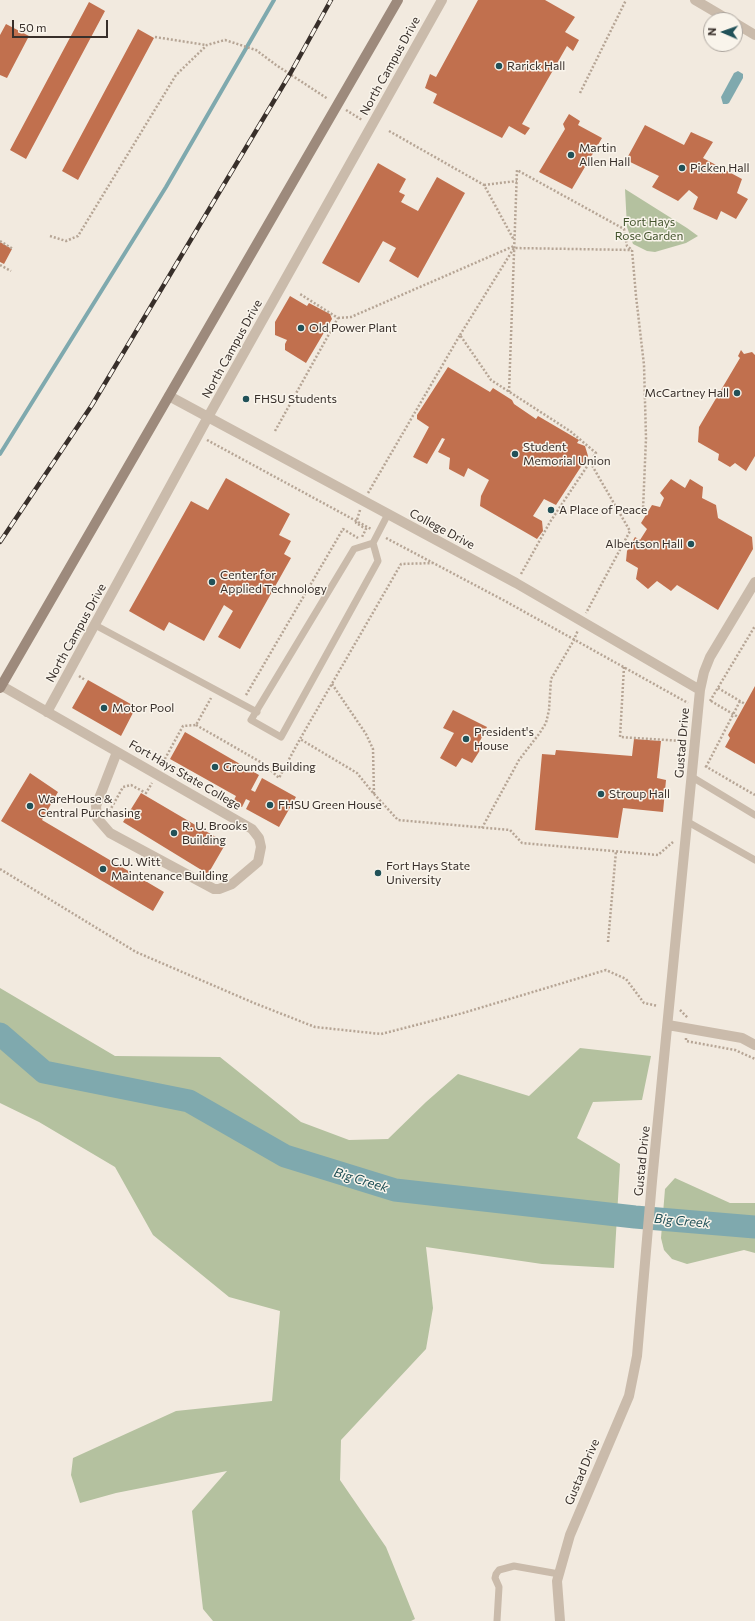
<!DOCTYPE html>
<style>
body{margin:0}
#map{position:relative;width:755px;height:1621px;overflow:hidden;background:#f2eadf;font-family:Commissioner,sans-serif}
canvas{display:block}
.north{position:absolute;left:703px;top:12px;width:40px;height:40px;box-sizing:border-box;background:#f9f4eb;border:1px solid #aca59e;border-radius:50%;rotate:272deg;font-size:11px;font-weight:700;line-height:16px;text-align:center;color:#382f2a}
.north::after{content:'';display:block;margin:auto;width:14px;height:18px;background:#215158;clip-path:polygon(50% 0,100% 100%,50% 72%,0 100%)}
.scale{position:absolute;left:12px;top:20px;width:96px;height:18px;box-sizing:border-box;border:2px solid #382f2a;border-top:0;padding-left:5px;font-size:12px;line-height:14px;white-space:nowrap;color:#382f2a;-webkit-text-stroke:3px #f9f4eb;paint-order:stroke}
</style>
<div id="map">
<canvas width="755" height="1621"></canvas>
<div class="north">N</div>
<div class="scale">50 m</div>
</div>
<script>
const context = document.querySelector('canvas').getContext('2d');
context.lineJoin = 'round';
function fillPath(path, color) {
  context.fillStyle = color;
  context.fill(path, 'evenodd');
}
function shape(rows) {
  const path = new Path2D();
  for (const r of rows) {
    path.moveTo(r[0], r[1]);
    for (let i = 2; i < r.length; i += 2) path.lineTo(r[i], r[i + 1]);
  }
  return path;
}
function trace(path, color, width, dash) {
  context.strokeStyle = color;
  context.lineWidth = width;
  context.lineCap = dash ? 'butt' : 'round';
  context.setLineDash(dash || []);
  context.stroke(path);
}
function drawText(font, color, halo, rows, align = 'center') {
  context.font = font + ' Commissioner,sans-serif';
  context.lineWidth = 3;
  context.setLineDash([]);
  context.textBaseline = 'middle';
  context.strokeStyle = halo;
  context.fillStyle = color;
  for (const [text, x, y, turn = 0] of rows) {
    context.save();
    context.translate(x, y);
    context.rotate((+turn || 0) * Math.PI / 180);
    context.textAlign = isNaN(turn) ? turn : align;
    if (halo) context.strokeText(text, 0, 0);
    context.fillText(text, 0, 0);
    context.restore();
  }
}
fillPath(shape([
 [625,189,687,228,698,236,686,243,655,252,647,251,633,244,627,227],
 [0,988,115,1056,220,1057,301,1122,349,1140,388,1139,426,1102,458,1074,529,1096,580,1048,651,1056,642,1100,593,1102,577,1138,620,1164,614,1268,542,1264,426,1247,433,1308,426,1349,341,1440,340,1480,386,1547,415,1619,411,1621,213,1621,203,1609,192,1511,227,1471,116,1493,80,1503,71,1475,73,1458,176,1411,272,1401,280,1311,229,1297,153,1235,115,1167,39,1122,0,1103],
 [675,1178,730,1203,755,1203,755,1253,744,1250,687,1264,672,1259,664,1250,661,1238,665,1189]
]), '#b4c19f');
fillPath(shape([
 [738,71,743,74,743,78,729,103,727,104,723,104,721,97,734,73]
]), '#7fa9ae');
trace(shape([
 [0,454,166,187,274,0]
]), '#7fa9ae', 4);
trace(shape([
 [0,1034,44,1072,189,1101,285,1156,395,1190,635,1217,755,1227]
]), '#7fa9ae', 23);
fillPath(shape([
 [478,0,545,0,575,17,565,32,579,40,573,51,567,46,522,124,530,128,525,135,509,126,502,138,433,103,437,94,425,88,430,74,436,77],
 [89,2,105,11,26,159,10,150],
 [6,24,29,36,7,78,0,75,0,35],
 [138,29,154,38,78,180,62,171],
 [569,114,580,121,578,125,602,138,572,189,539,172,565,129,563,124],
 [645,125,684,145,691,132,713,142,703,158,742,179,737,193,748,199,736,219,721,211,717,220,693,209,698,197,689,190,678,201,652,187,659,176,626,160],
 [378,163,406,179,399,192,405,195,401,202,418,211,437,177,465,193,418,278,389,261,396,248,383,241,359,283,322,263],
 [0,242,12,249,4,264,0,262],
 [290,296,307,306,309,303,330,314,332,319,306,363,285,350,285,344,287,340,275,335,275,322],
 [741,350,744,354,752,352,755,355,755,456,746,471,735,463,730,467,718,460,719,454,698,442,699,427,740,358,738,356],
 [448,367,490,392,493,388,512,400,514,404,536,419,538,416,579,440,577,443,585,446,588,456,556,505,544,499,533,516,542,521,543,531,537,539,480,506,481,496,489,480,468,468,464,477,449,469,450,458,438,452,445,439,442,438,427,464,413,457,429,427,417,419,417,415],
 [226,478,290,514,279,535,291,541,284,554,291,558,240,649,218,637,233,611,224,605,204,641,169,622,164,631,129,611,191,501,208,510],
 [671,479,685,488,690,479,703,487,702,498,716,505,718,518,752,537,753,549,718,610,677,585,671,591,657,581,648,589,636,579,638,568,626,561,627,551,635,537,640,540,647,529,641,523,652,505,660,507,664,498,660,493],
 [88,680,136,707,121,736,72,708],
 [755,686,755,764,725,747,730,738,728,735],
 [453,710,487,727,478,745,482,747,472,763,462,758,456,767,440,758,454,733,443,728],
 [185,732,259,775,251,790,255,792,262,778,296,797,279,827,246,809,250,801,246,799,242,807,233,802,236,796,170,759],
 [634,739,661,741,657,778,666,780,663,812,623,808,618,838,535,830,542,754,555,755,556,750,632,756],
 [30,773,58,792,42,820,164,892,153,911,1,821],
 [141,793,226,843,208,874,123,822]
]), '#c1704e');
trace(shape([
 [155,37,206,45],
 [580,93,626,0],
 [346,110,362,120],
 [389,131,484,185,514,240],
 [484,185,517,181],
 [50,236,66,241,78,236,176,75,207,45,225,40,256,50,276,65,328,99],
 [0,241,13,249],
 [0,265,11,271],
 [338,318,351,317,514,246],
 [460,335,514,248,632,250],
 [509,392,517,170,624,229,627,246,632,250,636,296,644,365,646,438,643,510],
 [275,431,338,318,300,294],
 [207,440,371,529],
 [368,493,460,335,491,380,570,431,596,453,590,462],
 [360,510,356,523,366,529,362,537],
 [386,538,505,601,688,703],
 [521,574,550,522,590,462,630,531,586,613],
 [624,667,620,737,682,741],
 [79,676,85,680],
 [332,684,366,734,373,749,374,794,357,773,300,739,401,564,434,563],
 [718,688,745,704],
 [246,695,343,529,358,538],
 [710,701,755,626],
 [711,701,738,717],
 [196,725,264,764,279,778,300,739],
 [161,766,183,726,196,725,211,698],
 [705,766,755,795],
 [706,767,740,701],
 [374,794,398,820,510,830,522,843,658,855,673,842],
 [110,815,109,812,123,787,131,785,146,793,152,783],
 [482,828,519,760,539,734,546,723,549,710,551,679,574,640,578,630],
 [0,869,136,952,254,1003,315,1027,381,1034,463,1013,606,970,626,979,644,1003,658,1006],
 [608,942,616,851],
 [680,1010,688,1018],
 [686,1038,686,1041,735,1050,755,1059]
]), '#b6a595', 2.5, [2, 2]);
trace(shape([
 [373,543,378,561,281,737,251,720,354,549,373,543],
 [373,543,388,514],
 [95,625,257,712],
 [692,777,755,815],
 [688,822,755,860],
 [497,1621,499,1587,495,1578,496,1574,499,1570,514,1566,559,1574]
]), '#cabbab', 7);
trace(shape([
 [695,0,729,20],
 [735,23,755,35],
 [169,396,516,583,700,690],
 [2,686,252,829,259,838,261,847,258,862,232,884,219,889,214,889,110,833,97,818,96,806,117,752],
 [47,712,208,417,442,0],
 [668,1025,742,1038,755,1045],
 [560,1621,557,1581,570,1535,629,1396,637,1356,652,1181,700,690,704,672,710,657,755,582]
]), '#cabbab', 10);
trace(shape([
 [0,688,398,0]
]), '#9d8a7c', 10);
const rail = shape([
 [0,542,92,405,290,74,331,0]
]);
trace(rail, '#382f2a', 4.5);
trace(rail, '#f9f4eb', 3, [9]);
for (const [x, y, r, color] of [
 [499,66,4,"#215158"],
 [571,155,4,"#215158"],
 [682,168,4,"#215158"],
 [301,328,4,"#215158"],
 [737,393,4,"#215158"],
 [246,399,4,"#215158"],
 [515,454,4,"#215158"],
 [551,510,4,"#215158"],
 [691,544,4,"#215158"],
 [212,582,4,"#215158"],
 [104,708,4,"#215158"],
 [466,739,4,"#215158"],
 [215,767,4,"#215158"],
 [601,794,4,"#215158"],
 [270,805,4,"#215158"],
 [30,806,4,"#215158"],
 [174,833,4,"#215158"],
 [103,869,4,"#215158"],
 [378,873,4,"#215158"]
]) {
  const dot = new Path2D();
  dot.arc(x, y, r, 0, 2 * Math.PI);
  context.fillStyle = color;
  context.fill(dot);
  trace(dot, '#f9f4eb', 1.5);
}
drawText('12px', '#382f2a', '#f9f4eb', [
 ["North Campus Drive",390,66,-61],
 ["North Campus Drive",232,349,-61],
 ["College Drive",442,529,28],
 ["North Campus Drive",76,633,-61],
 ["Gustad Drive",682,743,-85],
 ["Fort Hays State College",185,775,30],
 ["Gustad Drive",642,1161,-84],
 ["Gustad Drive",582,1472,-67]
]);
drawText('12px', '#382f2a', '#f9f4eb', [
 ["Rarick Hall",507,66],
 ["Martin",579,148],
 ["Allen Hall",579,162],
 ["Picken Hall",690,168],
 ["Old Power Plant",309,328],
 ["McCartney Hall",729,393,"right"],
 ["FHSU Students",254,399],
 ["Student",523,447],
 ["Memorial Union",523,461],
 ["A Place of Peace",559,510],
 ["Albertson Hall",683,544,"right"],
 ["Center for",220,575],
 ["Applied Technology",220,589],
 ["Motor Pool",112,708],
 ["President's",474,732],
 ["House",474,746],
 ["Grounds Building",223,767],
 ["Stroup Hall",609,794],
 ["WareHouse &",38,799],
 ["Central Purchasing",38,813],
 ["FHSU Green House",278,805],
 ["R. U. Brooks",182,826],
 ["Building",182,840],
 ["C.U. Witt",111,862],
 ["Maintenance Building",111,876],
 ["Fort Hays State",386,866],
 ["University",386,880]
], 'left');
drawText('12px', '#45552f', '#f9f4eb', [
 ["Fort Hays",649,222],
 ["Rose Garden",649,236]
]);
drawText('italic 13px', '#215158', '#f9f4eb', [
 ["Big Creek",361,1180,17],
 ["Big Creek",682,1221,5]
]);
</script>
